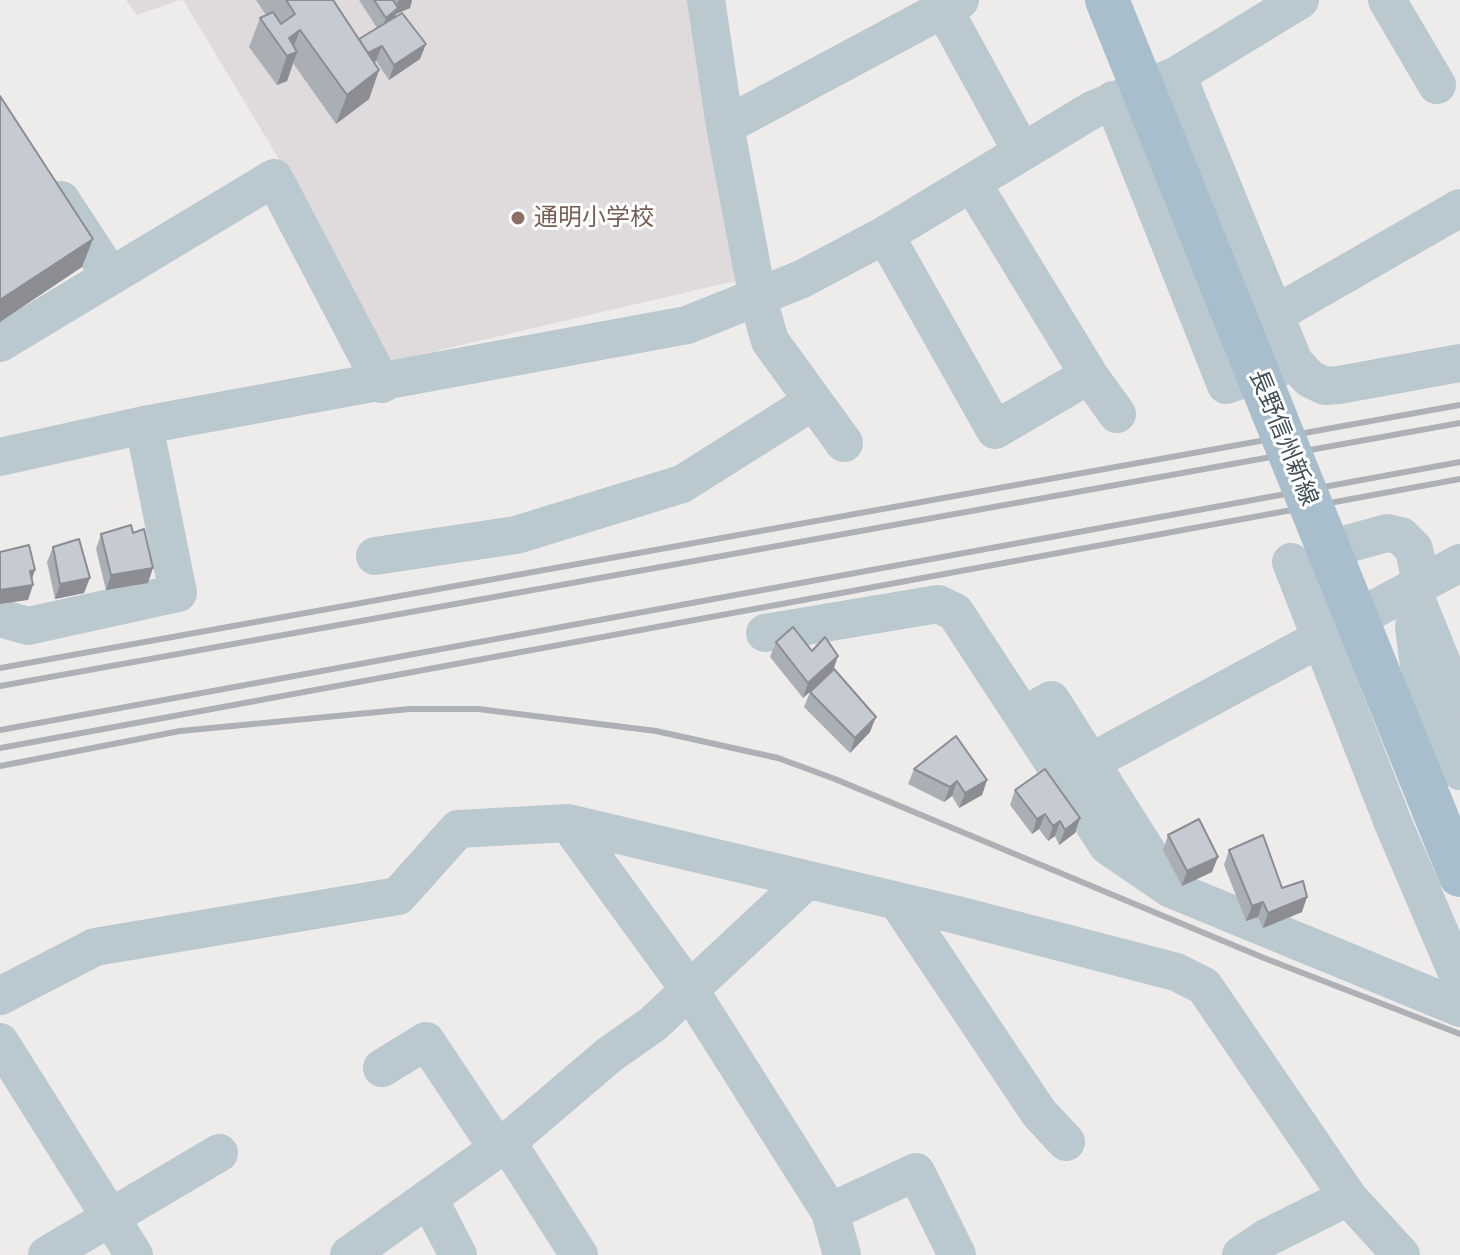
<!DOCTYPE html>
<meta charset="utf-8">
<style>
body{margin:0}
canvas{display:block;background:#eeebeb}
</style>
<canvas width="1460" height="1255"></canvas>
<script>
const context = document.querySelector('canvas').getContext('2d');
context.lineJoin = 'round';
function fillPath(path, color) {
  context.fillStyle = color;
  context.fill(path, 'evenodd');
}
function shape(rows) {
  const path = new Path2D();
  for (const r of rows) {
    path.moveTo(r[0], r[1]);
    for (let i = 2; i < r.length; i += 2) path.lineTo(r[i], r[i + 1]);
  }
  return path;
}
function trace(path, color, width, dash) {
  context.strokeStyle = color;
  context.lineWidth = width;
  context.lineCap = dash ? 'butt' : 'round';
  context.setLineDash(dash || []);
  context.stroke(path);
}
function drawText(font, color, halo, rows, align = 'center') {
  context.font = font + ' "Fira Sans Condensed","Noto Sans JP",sans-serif';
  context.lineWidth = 6;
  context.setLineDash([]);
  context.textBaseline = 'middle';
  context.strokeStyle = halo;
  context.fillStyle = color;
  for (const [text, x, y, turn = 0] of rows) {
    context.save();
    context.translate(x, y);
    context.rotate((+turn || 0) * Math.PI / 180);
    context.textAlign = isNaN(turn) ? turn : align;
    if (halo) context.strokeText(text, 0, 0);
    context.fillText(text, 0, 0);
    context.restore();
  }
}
fillPath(shape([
 [126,0,180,0,137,15],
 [183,0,692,0,735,281,389,362,276,154]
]), '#dfdbdd');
trace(shape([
 [706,0,725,126,758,299,770,341,844,443],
 [1387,0,1437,85],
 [943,8,1022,152],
 [1177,75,1294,362,1310,379,1325,386,1339,385,1460,363],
 [1113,100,1226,385,1284,366],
 [725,126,960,0],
 [61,200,110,275],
 [885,235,995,430,1089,375,972,183],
 [1274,315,1460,208],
 [0,343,274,178,382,384],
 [1089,375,1117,414],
 [0,457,144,425,687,325,802,279,885,235,1092,110,1177,75,1300,0],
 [375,556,516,535,682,484,812,402],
 [1291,562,1393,823,1460,980],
 [1417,601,1460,708],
 [0,618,28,626,178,593,144,425],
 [765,633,938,604,955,612,1108,846,1171,889,1460,1008],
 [1023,716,1051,700,1165,880],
 [1091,762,1460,563],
 [568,823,691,992,830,1212,842,1255],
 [898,902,1039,1113,1066,1142],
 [0,996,95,947,398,896,458,829,568,823,957,915,1176,972,1204,986,1348,1197],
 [0,1042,134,1255],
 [382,1068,426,1041,498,1149],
 [507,1142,579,1255],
 [429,1199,458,1255],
 [830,1212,916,1172,957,1255],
 [47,1255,219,1153],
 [349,1255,507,1142,609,1055,653,1024,806,881],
 [1241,1255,1266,1238,1348,1197,1401,1255]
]), '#bac8cf', 38);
trace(shape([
 [1107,0,1211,258]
]), '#a8becd', 44);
trace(shape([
 [0,668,1460,405],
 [0,686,1460,423],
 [0,730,1460,462],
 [0,748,1460,479],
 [0,766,180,731,410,709,478,709,656,731,778,758,835,779,1264,958,1460,1034]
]), '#adb1b6', 6);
trace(shape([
 [1329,549,1387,533,1401,536,1414,549,1419,574,1414,628,1419,665,1460,771]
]), '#bac8cf', 38);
trace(shape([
 [1211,258,1460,875]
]), '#a8becd', 44);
fillPath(shape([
 [256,0,333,0,359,39,377,28,359,0,412,0,410,8,396,14,395,16,420,59,389,80,376,61,374,62,379,70,369,99,336,124,293,63,287,81,277,85,249,47,260,18,266,15],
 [101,534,148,583,106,590,96,549],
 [53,547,84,593,55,599,47,562],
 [776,642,812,651,833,670,870,732,850,753,804,707,810,692,824,679,803,698,770,657],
 [914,769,987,780,982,795,959,808,952,796,944,802,908,784],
 [1015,790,1080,818,1075,833,1059,845,1055,836,1048,841,1039,829,1032,834,1010,805],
 [1168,835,1212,872,1182,886,1163,850],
 [1229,850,1282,888,1302,912,1263,928,1258,917,1246,921,1224,865]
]), '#aaaeb5');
fillPath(shape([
 [400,0,412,0,410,8,396,14,393,23,380,33,386,18,394,12,398,1],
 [300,30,291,54,297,52,287,81,277,85,287,56,289,38],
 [426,44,420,59,389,80,394,65],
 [382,46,376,61,359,71,364,56],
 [379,70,369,99,336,124,347,95],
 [93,239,82,267,0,322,0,300],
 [153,568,148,583,106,590,111,575],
 [35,570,30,585,33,585,28,600,0,604,0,590,30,571],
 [90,578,84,593,55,599,60,584],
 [838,656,833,671,803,698,808,683],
 [876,717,870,732,850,753,855,738],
 [987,780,982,795,959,808,965,793],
 [957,781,952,796,944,802,950,787],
 [1045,814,1039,829,1032,834,1037,819],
 [1080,818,1075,833,1059,845,1065,830],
 [1060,821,1055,836,1048,841,1053,826],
 [1218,857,1212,872,1182,886,1187,871],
 [1307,897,1302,912,1263,928,1268,913],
 [1263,902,1258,917,1246,921,1252,906]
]), '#8b8d93');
const building = shape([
 [286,0,333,0,379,70,347,95,300,30,289,38,297,52,287,56,260,18,273,12,281,24,295,14,286,0],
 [374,0,393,0,398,8,386,18,374,0],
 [402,13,426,44,394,65,382,46,368,53,359,39,402,13],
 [0,96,93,239,0,300,0,96],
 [131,525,133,533,144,529,153,568,111,575,101,534,131,525],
 [79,539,90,578,60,584,53,547,79,539],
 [29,545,35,570,30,571,33,585,0,590,0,552,29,545],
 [793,627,812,651,825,637,838,656,808,683,776,642,793,627],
 [834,669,876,717,855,738,810,692,834,669],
 [956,736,987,780,965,793,957,781,950,787,914,769,956,736],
 [1045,769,1080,818,1065,830,1060,821,1053,826,1045,814,1037,819,1015,790,1045,769],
 [1199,819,1218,857,1187,871,1168,835,1199,819],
 [1263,835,1282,888,1303,881,1307,897,1268,913,1263,902,1252,906,1229,850,1263,835]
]);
fillPath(building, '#c6cad2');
trace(building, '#8b8d93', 2);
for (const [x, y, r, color] of [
 [518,218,8,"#8d6e63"]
]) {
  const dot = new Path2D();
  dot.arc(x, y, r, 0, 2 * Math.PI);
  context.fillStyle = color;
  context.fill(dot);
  trace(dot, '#fff', 3);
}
drawText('24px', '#785e54', '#fff', [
 ["通明小学校",534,218]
], 'left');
drawText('24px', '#425159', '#fff', [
 ["長野信州新線",1283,438,68]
]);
</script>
